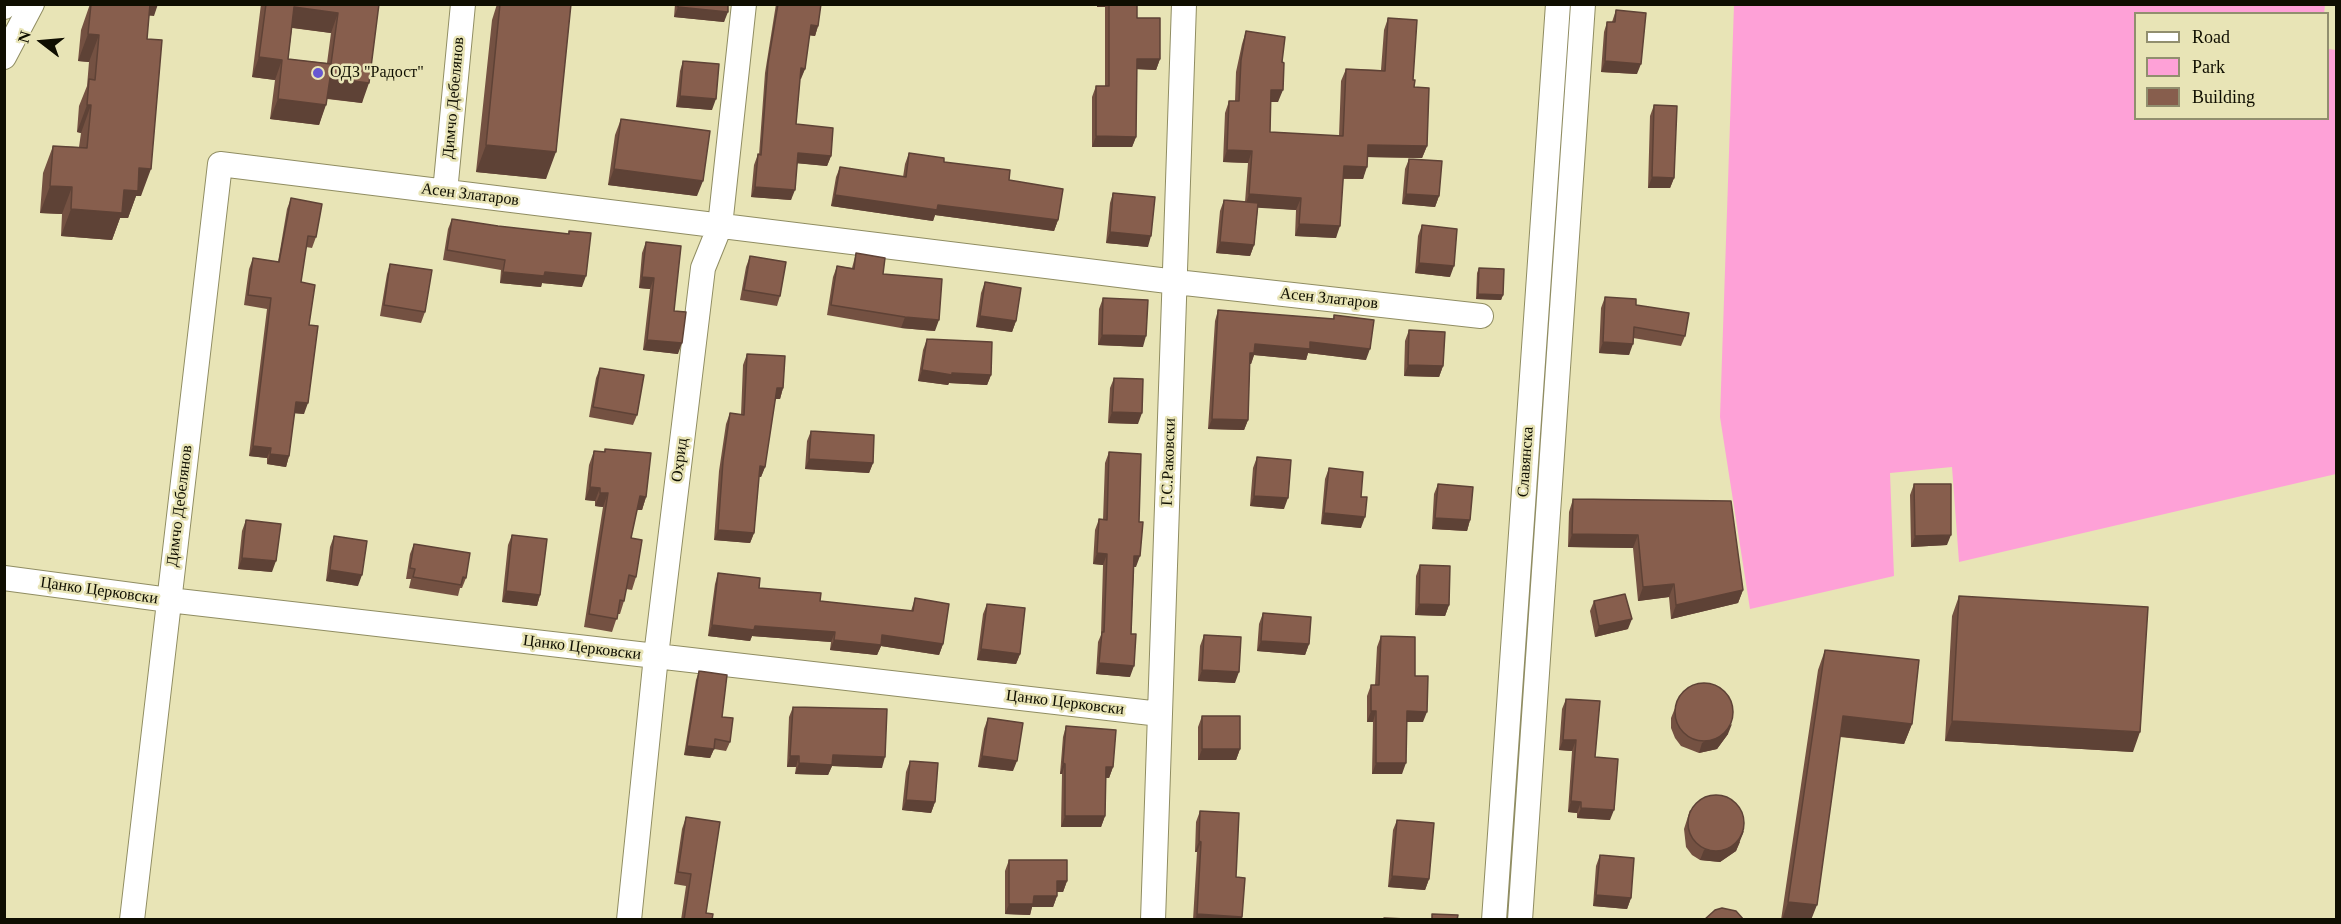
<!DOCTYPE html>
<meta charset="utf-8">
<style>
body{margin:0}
#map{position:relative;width:2341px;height:924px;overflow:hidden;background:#e8e4b6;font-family:"Times New Roman",serif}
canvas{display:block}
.frame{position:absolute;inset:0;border:6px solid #0f0e01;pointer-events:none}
.legend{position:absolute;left:2134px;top:12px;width:195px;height:108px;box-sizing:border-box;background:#e8e4b6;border:2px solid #918e6e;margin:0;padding:8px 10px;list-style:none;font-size:18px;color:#0f0e01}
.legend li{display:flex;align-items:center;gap:12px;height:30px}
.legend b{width:30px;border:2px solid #918e6e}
.north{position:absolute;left:12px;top:12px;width:60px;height:60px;-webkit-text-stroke:4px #e8e4b6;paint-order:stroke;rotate:286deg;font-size:16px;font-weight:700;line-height:24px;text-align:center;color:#0f0e01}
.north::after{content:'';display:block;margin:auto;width:21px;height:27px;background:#0f0e01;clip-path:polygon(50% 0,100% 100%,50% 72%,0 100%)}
</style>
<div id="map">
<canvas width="2341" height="924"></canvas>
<div class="frame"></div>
<ul class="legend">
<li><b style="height:8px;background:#fff"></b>Road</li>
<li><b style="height:16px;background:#fea1d7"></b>Park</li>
<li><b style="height:16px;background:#875e4d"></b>Building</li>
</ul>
<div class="north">N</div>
</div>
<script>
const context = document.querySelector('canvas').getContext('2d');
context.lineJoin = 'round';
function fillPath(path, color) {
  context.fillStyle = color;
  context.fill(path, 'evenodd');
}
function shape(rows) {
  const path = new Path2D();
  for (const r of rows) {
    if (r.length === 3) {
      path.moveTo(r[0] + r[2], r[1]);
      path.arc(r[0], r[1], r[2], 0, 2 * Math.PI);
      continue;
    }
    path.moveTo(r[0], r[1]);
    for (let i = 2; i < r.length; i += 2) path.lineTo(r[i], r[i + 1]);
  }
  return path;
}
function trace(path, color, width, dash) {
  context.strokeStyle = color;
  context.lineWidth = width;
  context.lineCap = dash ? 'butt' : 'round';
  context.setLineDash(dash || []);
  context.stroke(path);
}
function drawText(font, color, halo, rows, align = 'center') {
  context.font = font + ' "Times New Roman",serif';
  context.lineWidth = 5;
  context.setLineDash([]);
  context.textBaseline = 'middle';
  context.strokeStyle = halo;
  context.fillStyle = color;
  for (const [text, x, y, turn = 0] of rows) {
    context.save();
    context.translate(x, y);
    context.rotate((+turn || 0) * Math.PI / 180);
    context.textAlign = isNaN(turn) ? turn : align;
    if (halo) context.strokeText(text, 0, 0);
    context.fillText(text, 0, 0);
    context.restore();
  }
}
fillPath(shape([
 [1734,5,2325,5,2324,14,2136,14,2136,118,2328,118,2328,49,2336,50,2336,474,1959,562,1952,467,1890,473,1894,576,1750,609,1720,417]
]), '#fea1d7');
const minor = shape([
 [4,7,6,4],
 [4,57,32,4],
 [445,192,463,4],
 [4,578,169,600,1160,714],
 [132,920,220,164,1176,282,1481,316],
 [629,920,656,656,703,268,720,226,744,4],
 [1153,920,1184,4],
 [1494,920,1558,4],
 [1520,920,1583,4]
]);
trace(minor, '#908d62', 26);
trace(minor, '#fff', 24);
fillPath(shape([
 [90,4,154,16,149,15,147,39,141,196,136,196,128,218,120,218,112,240,61,236,62,214,40,213,43,173,53,146,79,147,81,133,77,132,79,106,87,86,89,62,78,61,81,30],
 [261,4,379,4,362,103,327,99,319,125,270,119,275,80,252,77],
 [292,28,331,33,327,63,288,59],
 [497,4,571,4,546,179,476,172,492,20],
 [675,4,728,4,724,22,674,17],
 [776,4,821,4,818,26,815,36,809,35,805,69,800,79,796,124,831,156,827,166,797,163,791,200,751,197,754,165,758,154,759,155,765,73],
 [1097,4,1137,4,1137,18,1160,59,1156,70,1137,69,1136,137,1132,147,1092,147,1092,97,1096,86,1105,86,1105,7,1097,7],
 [1616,10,1637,74,1601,72,1604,32,1607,22,1612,22],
 [1388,18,1413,80,1427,146,1422,158,1368,157,1363,179,1343,179,1336,238,1295,236,1296,210,1258,207,1254,245,1250,256,1216,253,1220,211,1224,200,1245,202,1248,163,1223,162,1225,113,1229,101,1235,101,1236,72,1242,44,1246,31,1282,62,1278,102,1271,102,1270,132,1339,136,1341,81,1346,69,1381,70,1384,30],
 [683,61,712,110,676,107,680,71],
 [1654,105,1674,178,1670,188,1648,188,1650,116],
 [621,119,697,196,608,185,615,135],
 [909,153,1009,180,1058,220,1054,231,935,215,933,221,831,206,836,177,840,167,903,177,905,164],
 [1409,159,1439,196,1435,207,1402,204,1405,169],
 [1113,193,1148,247,1106,243,1110,203],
 [291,198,316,237,312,248,306,247,301,282,309,325,304,414,294,413,289,456,286,467,267,464,267,458,249,456,267,309,244,305,249,269,253,258,278,262,287,209],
 [452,219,498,226,568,234,569,231,582,287,542,283,541,287,500,283,501,270,443,260,448,229],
 [1422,225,1450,277,1415,273,1418,236],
 [646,242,674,311,678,354,643,350,650,289,639,288,642,253],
 [856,253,883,274,935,331,901,328,827,315,833,277,837,266,852,268],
 [750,256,780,296,777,306,740,300,746,267],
 [390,264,425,312,421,323,380,316,387,274],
 [1479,268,1503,295,1501,300,1476,299,1477,273],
 [985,282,1016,321,1012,332,976,327,981,293],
 [1605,297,1636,305,1685,336,1681,346,1633,338,1629,355,1599,353,1601,308],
 [1103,298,1143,347,1098,345,1099,309],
 [1218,310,1333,319,1334,315,1366,360,1308,353,1306,360,1254,355,1251,364,1249,364,1248,420,1244,430,1208,429,1215,321],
 [1409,330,1443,366,1439,377,1404,376,1405,341],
 [927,339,991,375,987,385,949,383,948,385,918,381,923,350],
 [747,354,783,388,780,399,775,399,765,467,761,477,759,477,754,533,750,543,714,540,719,471,726,424,730,413,741,415,743,365],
 [600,368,637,415,633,425,589,417,596,378],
 [1114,378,1138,424,1108,423,1110,388],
 [811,431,873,463,869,473,805,469,807,441],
 [605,449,646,497,642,510,637,510,631,538,636,577,632,590,626,589,624,601,620,614,618,614,612,632,584,627,603,507,595,506,595,501,585,500,589,465,594,451,604,452],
 [1109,452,1136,567,1134,567,1131,634,1130,677,1096,674,1098,642,1101,635,1103,565,1093,564,1095,530,1099,519,1103,520,1105,463],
 [1257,457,1284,509,1250,506,1253,468],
 [1329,468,1361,497,1361,528,1321,524,1325,479],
 [1438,484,1470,520,1467,531,1432,529,1434,494],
 [1914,484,1947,545,1911,547,1910,495],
 [1573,499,1743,590,1738,603,1671,619,1669,597,1638,601,1633,548,1568,547,1569,512],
 [246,520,272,572,238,569,242,531],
 [512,535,540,595,537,606,502,602,508,545],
 [334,536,358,586,326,581,330,547],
 [414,544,466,578,462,588,460,588,458,596,409,588,411,579,406,579,410,554],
 [1420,565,1449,605,1445,616,1415,615,1416,576],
 [718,573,759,588,820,601,911,611,915,598,943,644,939,655,881,646,877,655,830,650,831,642,752,636,750,641,708,636,715,584],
 [1959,596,2133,752,1945,741,1952,616],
 [1594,601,1628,629,1595,637,1590,611],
 [987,604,1020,654,1016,664,977,660,983,614],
 [1263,613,1309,644,1305,655,1257,651,1259,624],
 [1204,635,1235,683,1198,681,1200,646],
 [1381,636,1415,676,1423,722,1406,722,1402,774,1372,774,1373,722,1367,722,1367,696,1371,685,1375,685,1377,647],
 [1825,650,1912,724,1904,744,1840,737,1811,920,1781,920,1818,670],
 [699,671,722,717,730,742,726,751,714,749,710,758,684,755,696,680],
 [1679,698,1728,734,1717,749,1699,753,1681,746,1675,738,1671,728,1671,718],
 [1566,699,1595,757,1610,820,1577,818,1577,813,1568,812,1572,751,1559,750,1562,709],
 [793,707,882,768,832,766,828,775,795,774,796,767,787,767,789,717],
 [1202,716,1240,749,1236,760,1198,760,1198,727],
 [988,718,1013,771,978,767,984,729],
 [1066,726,1113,767,1109,778,1106,778,1105,816,1101,827,1061,827,1062,774,1060,774,1063,737],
 [910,761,935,802,931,813,902,810,906,772],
 [1690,810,1740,842,1736,851,1720,862,1700,860,1692,855,1686,847,1684,829],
 [1200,811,1236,877,1242,917,1241,920,1193,920,1197,852,1195,852,1196,822],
 [686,817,706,913,712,920,681,920,686,886,674,884,682,829],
 [1397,820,1429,879,1425,890,1388,887,1393,830],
 [1600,855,1631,898,1627,909,1593,906,1596,866],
 [1009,860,1067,881,1063,892,1057,892,1057,896,1053,907,1032,907,1030,915,1005,914,1005,871]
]), '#745142');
fillPath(shape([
 [145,4,158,4,154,16,142,15],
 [1098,4,1106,4,1105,7,1097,7],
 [294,7,338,13,331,33,287,27],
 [678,7,728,12,724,22,674,17],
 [811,25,818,26,815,36,807,35],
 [88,34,99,35,89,62,78,61],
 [259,57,282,60,275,80,252,77],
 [1137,59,1160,59,1156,70,1133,69],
 [1605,61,1641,64,1637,74,1601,72],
 [801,68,805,69,801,79,798,78],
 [330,78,369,83,362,103,323,98],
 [1271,90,1283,90,1278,102,1267,102],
 [680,96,716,99,712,110,676,107],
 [278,99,326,105,319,125,270,119],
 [87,105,91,105,81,133,77,132],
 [1096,136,1136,137,1132,147,1092,147],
 [486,145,556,152,546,179,476,172],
 [1368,145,1427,146,1422,158,1364,157],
 [1227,150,1252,151,1248,163,1223,162],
 [798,153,831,156,827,166,794,163],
 [1344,166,1367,167,1363,179,1339,178],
 [139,168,151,169,141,196,136,196,128,218,120,218,112,240,61,236,71,209,124,190],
 [614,169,703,181,697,196,608,185],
 [1652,177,1674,178,1670,188,1648,188],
 [50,186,72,187,62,214,40,213],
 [755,187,795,190,791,200,751,197],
 [1249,194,1301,198,1296,210,1245,207],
 [1406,194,1439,196,1435,207,1402,204],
 [835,195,938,205,1058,220,1054,231,935,215,933,221,831,206],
 [1299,224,1340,226,1336,238,1295,236],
 [1110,232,1151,236,1148,247,1106,243],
 [1220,242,1254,245,1250,256,1216,253],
 [1419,263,1454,266,1450,277,1415,273],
 [503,272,545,272,586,276,582,287,542,283,541,287,500,283],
 [642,277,654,278,650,289,639,288],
 [1478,294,1503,295,1501,300,1476,299],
 [980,316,1016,321,1012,332,976,327],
 [905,317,939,320,935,331,901,328],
 [1102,335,1146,336,1143,347,1098,345],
 [647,340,682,343,678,354,643,350],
 [1310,342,1370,349,1366,360,1308,353,1306,360,1254,355,1251,364,1246,364,1250,353,1255,344],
 [1603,342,1633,344,1629,355,1599,353],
 [1408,365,1443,366,1439,377,1404,376],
 [922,370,991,375,987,385,949,383,948,385,918,381],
 [777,388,783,388,780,399,773,399],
 [296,402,308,403,304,414,292,413],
 [1112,412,1142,413,1138,424,1108,423],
 [1212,419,1248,420,1244,430,1208,429],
 [253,446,271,448,267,458,249,456],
 [270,454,289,456,286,467,267,464],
 [809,459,873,463,869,473,805,469],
 [760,466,765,467,761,477,756,476],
 [590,487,600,488,595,501,585,500],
 [600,493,608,493,603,507,595,506],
 [640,496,646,497,642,510,635,510],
 [1254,496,1288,498,1284,509,1250,506],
 [1324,513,1365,517,1361,528,1321,524],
 [1435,518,1470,520,1467,531,1432,529],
 [718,530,754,533,750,543,714,540],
 [1572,534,1638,535,1633,548,1568,547],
 [1951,535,1947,545,1911,547,1915,536],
 [1097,553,1107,554,1103,565,1093,564],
 [1134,556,1140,556,1136,567,1130,566],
 [242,558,276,561,272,572,238,569],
 [330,570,362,575,358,586,326,581],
 [1674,584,1669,597,1638,601,1643,587],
 [1743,590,1738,603,1671,619,1676,605],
 [506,591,540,595,537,606,502,602],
 [1419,604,1449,605,1445,616,1415,615],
 [1632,619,1628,629,1595,637,1599,626],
 [712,625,755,626,835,632,831,642,752,636,750,641,708,636],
 [882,635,943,644,939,655,881,646,877,655,830,650,834,640],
 [1261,641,1309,644,1305,655,1257,651],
 [981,649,1020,654,1016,664,977,660],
 [1099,663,1134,666,1130,677,1096,674],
 [1202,670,1239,672,1235,683,1198,681],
 [1371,711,1376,711,1373,722,1367,722],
 [1407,711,1427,712,1423,722,1403,722],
 [1843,716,1912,724,1904,744,1836,736],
 [1952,721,2140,732,2133,752,1945,741],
 [1732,724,1728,734,1717,749,1699,753,1702,743],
 [1563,740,1576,740,1572,751,1559,750],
 [687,746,714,749,710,758,684,755],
 [1202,749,1240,749,1236,760,1198,760],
 [833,755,885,757,882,768,832,766,828,775,795,774,799,763],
 [790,756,799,756,796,767,787,767],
 [982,756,1017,761,1013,771,978,767],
 [1063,763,1065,764,1062,774,1060,774],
 [1376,763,1406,763,1402,774,1372,774],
 [1106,767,1113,767,1109,778,1102,777],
 [906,800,935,802,931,813,902,810],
 [1571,801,1581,802,1577,813,1568,812],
 [1581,808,1614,810,1610,820,1577,818],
 [1065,816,1105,816,1101,827,1061,827],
 [1744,831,1736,851,1720,862,1700,860,1704,850],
 [1199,841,1201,842,1197,852,1195,852],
 [1392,876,1429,879,1425,890,1388,887],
 [1057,881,1067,881,1063,892,1053,892],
 [1596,895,1631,898,1627,909,1593,906],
 [1034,896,1057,896,1053,907,1032,907,1030,915,1005,914,1009,904],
 [1788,902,1817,905,1811,920,1782,920],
 [1197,914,1242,917,1241,920,1195,920]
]), '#5e4236');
const building = shape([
 [91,4,150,4,147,39,162,40,151,169,139,168,138,191,124,190,122,213,71,209,72,187,50,186,53,146,87,148,91,105,87,105,89,79,95,80,99,35,88,34,91,4],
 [266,4,379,4,369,83,330,78,326,105,278,99,282,60,259,57,266,4],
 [294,7,338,13,331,64,288,59,294,7],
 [500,4,571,4,556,152,486,145,500,4],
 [678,4,728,4,728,12,678,7,678,4],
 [778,4,821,4,818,26,811,25,805,69,801,68,796,124,833,128,831,156,798,153,795,190,755,187,758,154,761,155,768,63,778,4],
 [1109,4,1137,4,1137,18,1160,18,1160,59,1137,59,1136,137,1096,136,1096,86,1109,86,1109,4],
 [1616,10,1646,13,1641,64,1605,61,1607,22,1615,22,1616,10],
 [1388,18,1417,20,1413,80,1415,80,1414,87,1429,88,1427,146,1368,145,1367,167,1344,166,1340,226,1299,224,1301,198,1249,194,1252,151,1227,150,1229,101,1239,101,1241,60,1246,31,1285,37,1282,62,1284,63,1283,90,1271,90,1270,132,1343,136,1346,69,1385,71,1388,18],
 [683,61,719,64,716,99,680,96,683,61],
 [1654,105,1677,106,1674,178,1652,177,1654,105],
 [621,119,710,131,703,181,614,169,621,119],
 [909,153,944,158,944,162,1010,170,1009,180,1063,189,1058,220,938,205,937,210,835,195,840,167,906,177,909,153],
 [1409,159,1442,161,1439,196,1406,194,1409,159],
 [1113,193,1155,197,1151,236,1110,232,1113,193],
 [291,198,322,204,316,237,308,236,301,282,315,285,309,325,318,326,308,403,296,402,289,456,270,454,271,448,253,446,271,298,248,295,253,258,279,262,291,198],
 [1224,200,1258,203,1254,245,1220,242,1224,200],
 [452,219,498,226,569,234,569,231,591,233,586,276,545,272,544,276,503,272,505,260,447,250,452,219],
 [1422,225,1457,229,1454,266,1419,263,1422,225],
 [646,242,681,246,674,311,686,312,682,343,647,340,654,278,642,277,646,242],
 [856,253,885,258,883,274,942,279,939,320,905,317,831,305,837,266,854,269,856,253],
 [750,256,786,262,780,296,744,290,750,256],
 [390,264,432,270,425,312,384,305,390,264],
 [1479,268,1504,269,1503,295,1478,294,1479,268],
 [985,282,1021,288,1016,321,980,316,985,282],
 [1605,297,1636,299,1636,305,1689,313,1685,336,1634,327,1633,344,1603,342,1605,297],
 [1103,298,1148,300,1146,336,1102,335,1103,298],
 [1218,310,1334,319,1334,315,1374,320,1370,349,1310,342,1310,349,1255,344,1254,353,1250,353,1248,420,1212,419,1218,310],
 [1409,330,1445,332,1443,366,1408,365,1409,330],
 [927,339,992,342,991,375,952,373,952,375,922,370,927,339],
 [747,354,785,356,783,388,777,388,765,467,760,466,754,533,718,530,723,461,730,413,744,415,747,354],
 [600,368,644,375,637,415,593,407,600,368],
 [1114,378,1143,379,1142,413,1112,412,1114,378],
 [811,431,874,435,873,463,809,459,811,431],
 [605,449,651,453,646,497,640,496,631,538,642,540,636,577,629,575,624,601,620,600,617,619,589,614,608,493,600,493,600,488,590,487,594,451,605,452,605,449],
 [1109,452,1141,454,1139,522,1143,522,1140,556,1134,556,1131,634,1136,634,1134,666,1099,663,1102,632,1104,632,1107,554,1097,553,1099,519,1107,520,1109,452],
 [1257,457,1291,460,1288,498,1254,496,1257,457],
 [1329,468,1363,472,1361,497,1367,497,1365,517,1324,513,1329,468],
 [1438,484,1473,487,1470,520,1435,518,1438,484],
 [1914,484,1951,484,1951,535,1915,536,1914,484],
 [1573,499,1731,501,1743,590,1676,605,1674,584,1643,587,1638,535,1572,534,1573,499],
 [246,520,281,524,276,561,242,558,246,520],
 [512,535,547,539,540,595,506,591,512,535],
 [334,536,367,541,362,575,330,570,334,536],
 [414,544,470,553,466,578,463,577,461,585,413,577,415,569,410,568,414,544],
 [1420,565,1450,566,1449,605,1419,604,1420,565],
 [718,573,760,578,759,588,821,593,820,601,913,611,915,598,949,604,943,644,882,635,881,645,834,640,835,632,755,626,754,630,712,625,718,573],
 [1625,594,1632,619,1599,626,1594,601,1625,594],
 [1959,596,2148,607,2140,732,1952,721,1959,596],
 [987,604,1025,608,1020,654,981,649,987,604],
 [1263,613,1311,617,1309,644,1261,641,1263,613],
 [1204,635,1241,637,1239,672,1202,670,1204,635],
 [1381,636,1415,637,1415,676,1428,676,1427,712,1407,711,1406,763,1376,763,1376,711,1371,711,1371,685,1379,685,1381,636],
 [1825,650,1919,660,1912,724,1843,716,1817,905,1788,902,1825,650],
 [699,671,727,675,722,717,733,718,730,742,715,739,714,749,687,746,699,671],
 [1704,712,29],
 [1566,699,1600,701,1595,757,1618,759,1614,810,1581,808,1581,802,1571,801,1576,740,1563,740,1566,699],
 [793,707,887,709,885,757,833,755,832,765,799,763,799,756,790,756,793,707],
 [1202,716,1240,716,1240,749,1202,749,1202,716],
 [988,718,1023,723,1017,761,982,756,988,718],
 [1066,726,1116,730,1113,767,1106,767,1105,816,1065,816,1065,764,1063,763,1066,726],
 [910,761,938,763,935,802,906,800,910,761],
 [1716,823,28],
 [1200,811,1239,813,1236,877,1245,878,1242,917,1197,914,1201,842,1199,841,1200,811],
 [686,817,720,822,706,913,713,914,712,920,684,920,691,874,678,872,686,817],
 [1397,820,1434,823,1429,879,1392,876,1397,820],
 [1600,855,1634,858,1631,898,1596,895,1600,855],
 [1009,860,1067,860,1067,881,1057,881,1057,896,1034,896,1033,904,1009,904,1009,860],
 [1722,908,1736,911,1744,920,1704,920,1715,910,1722,908],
 [1432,914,1458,915,1457,920,1432,920,1432,914],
 [1384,918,1429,920,1384,920,1384,918]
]);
fillPath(building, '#875e4d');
trace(building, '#5e4236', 1.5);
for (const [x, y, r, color] of [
 [318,73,6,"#6758d1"]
]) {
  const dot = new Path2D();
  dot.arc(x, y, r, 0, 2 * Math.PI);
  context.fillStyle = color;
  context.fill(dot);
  trace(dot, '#e8e4b6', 2);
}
drawText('16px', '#0f0e01', '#e8e4b6', [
 ["ОДЗ \"Радост\"",330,73]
], 'left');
drawText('16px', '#0f0e01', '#e8e4b6', [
 ["Димчо Дебелянов",454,98,-85],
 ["Асен Златаров",470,195,7],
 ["Асен Златаров",1329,299,6],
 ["Охрид",680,460,-83],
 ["Г.С.Раковски",1169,462,-88],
 ["Славянска",1526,462,-86],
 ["Димчо Дебелянов",180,506,-83],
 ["Цанко Церковски",99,591,8],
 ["Цанко Церковски",582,648,7],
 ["Цанко Церковски",1065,703,7]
]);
</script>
